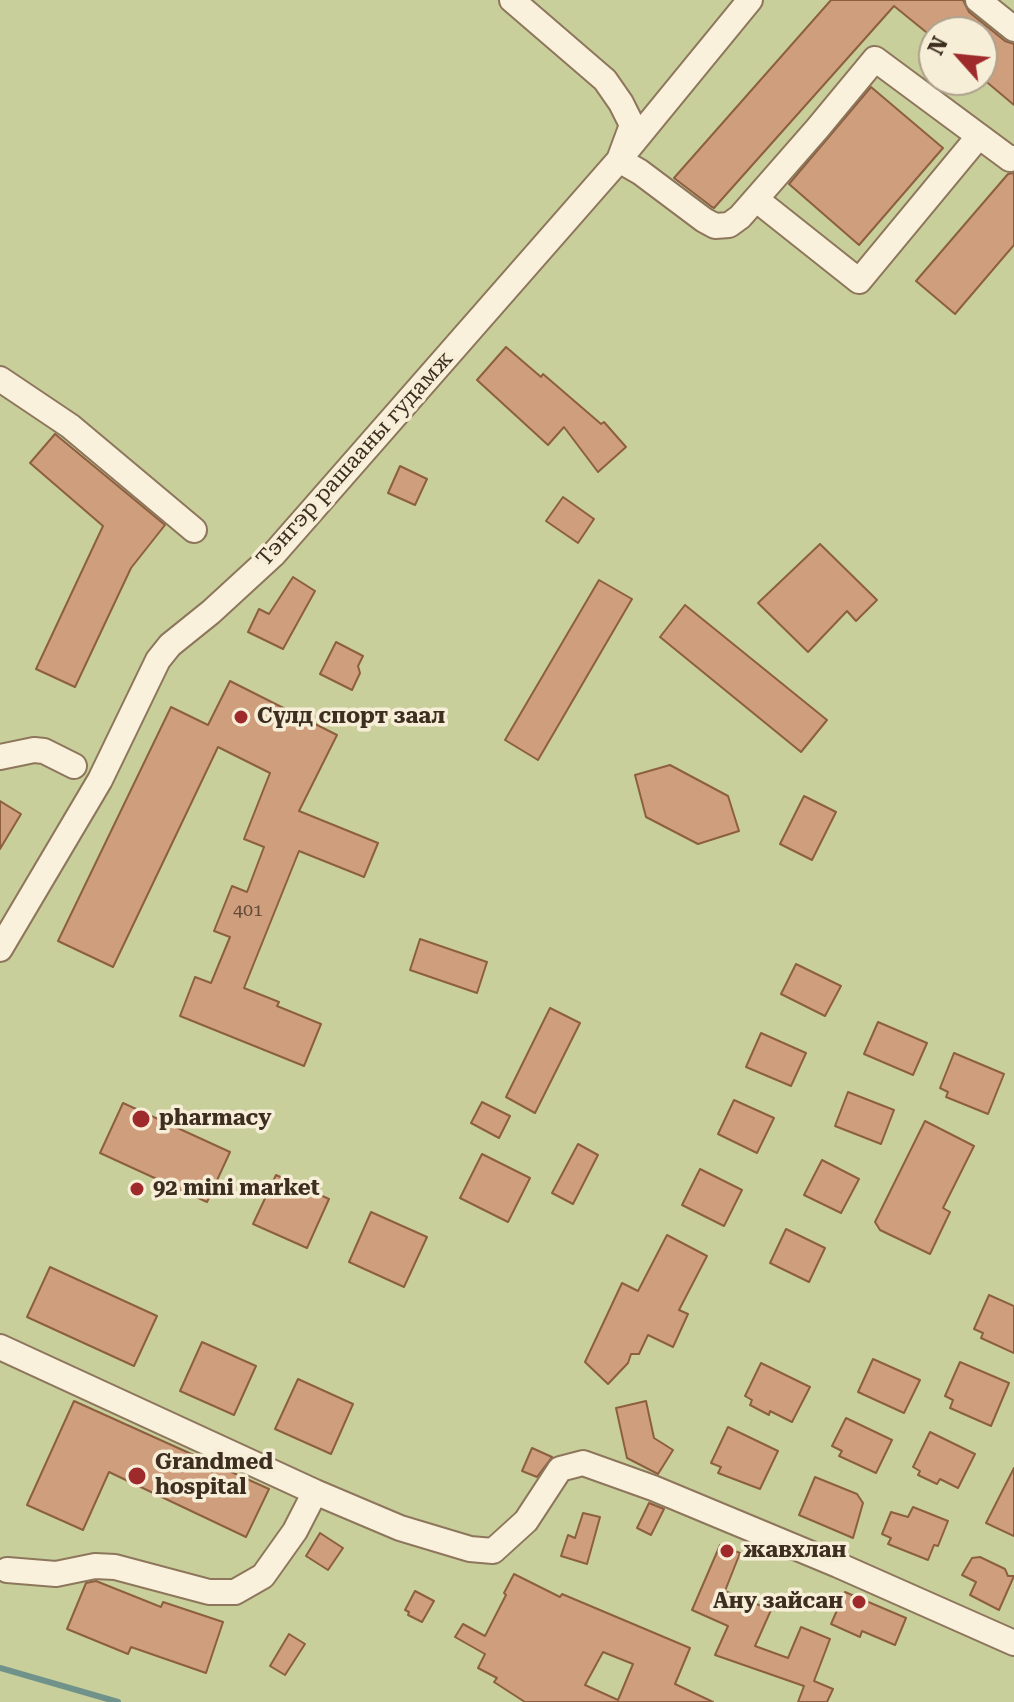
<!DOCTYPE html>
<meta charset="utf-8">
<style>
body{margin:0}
#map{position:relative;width:1014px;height:1702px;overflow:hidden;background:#f0e4c8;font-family:"Roboto Serif",serif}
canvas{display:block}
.north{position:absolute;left:918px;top:16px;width:80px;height:80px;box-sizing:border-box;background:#f7eed8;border:2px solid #ada18e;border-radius:50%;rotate:297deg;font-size:22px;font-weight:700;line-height:32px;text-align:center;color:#3d2e20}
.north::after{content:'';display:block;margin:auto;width:28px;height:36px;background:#9e2a2b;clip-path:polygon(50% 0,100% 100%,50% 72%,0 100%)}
</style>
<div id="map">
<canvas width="1014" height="1702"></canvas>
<div class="north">N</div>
</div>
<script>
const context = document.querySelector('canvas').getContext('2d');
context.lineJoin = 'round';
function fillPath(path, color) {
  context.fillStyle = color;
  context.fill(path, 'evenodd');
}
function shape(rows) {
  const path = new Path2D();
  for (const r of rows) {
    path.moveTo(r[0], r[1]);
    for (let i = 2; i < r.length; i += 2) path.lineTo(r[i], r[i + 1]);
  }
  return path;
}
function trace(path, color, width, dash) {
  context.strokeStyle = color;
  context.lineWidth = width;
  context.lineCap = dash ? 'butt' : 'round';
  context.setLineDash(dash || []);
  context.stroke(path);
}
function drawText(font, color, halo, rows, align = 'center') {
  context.font = font + ' "Roboto Serif",serif';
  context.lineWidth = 7;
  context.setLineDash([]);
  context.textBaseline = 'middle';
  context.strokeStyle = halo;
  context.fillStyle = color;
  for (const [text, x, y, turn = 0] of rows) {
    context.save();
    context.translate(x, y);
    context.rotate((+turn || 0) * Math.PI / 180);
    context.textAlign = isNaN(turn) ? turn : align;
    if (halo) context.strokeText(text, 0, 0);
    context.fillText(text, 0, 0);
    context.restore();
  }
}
fillPath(shape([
 [0,0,1014,0,1014,1702,0,1702],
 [934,32,982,32,982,80,934,80]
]), '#c9cf9b');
trace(shape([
 [0,1668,118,1702]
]), '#6f938a', 6);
const building = shape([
 [831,0,963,0,969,12,1005,41,1014,44,1014,105,982,78,982,32,926,32,894,6,714,208,712,207,674,178,831,0],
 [871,87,943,148,859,245,789,184,871,87],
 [1014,173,1014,245,955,314,916,281,1008,174,1014,173],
 [506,347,541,377,543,374,601,424,604,422,626,447,598,472,564,427,548,445,477,380,506,347],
 [55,434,165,525,131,568,75,687,36,669,103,526,30,463,55,434],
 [400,466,427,479,415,505,388,493,400,466],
 [563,497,594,519,578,543,546,521,563,497],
 [820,544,877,600,856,621,847,611,808,652,758,603,820,544],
 [293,577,315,591,283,649,248,632,259,609,269,614,293,577],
 [599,580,632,599,538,760,505,740,599,580],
 [685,605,827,720,801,752,660,637,685,605],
 [336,642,363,656,358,666,360,673,352,690,320,674,336,642],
 [230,681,337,735,299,811,378,843,364,877,299,851,244,988,279,1002,277,1006,321,1024,304,1066,180,1016,195,977,211,983,230,937,214,931,232,886,247,892,264,847,244,839,270,773,218,747,113,967,58,941,171,707,208,725,230,681],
 [670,765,728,796,739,831,698,844,646,817,635,775,670,765],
 [804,796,836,812,812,860,780,844,804,796],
 [0,801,21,814,0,849,0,801],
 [420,939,487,962,477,993,410,970,420,939],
 [796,964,841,986,825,1016,781,994,796,964],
 [550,1008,580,1023,535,1113,506,1097,550,1008],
 [878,1022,927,1043,913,1075,864,1054,878,1022],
 [761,1033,806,1053,791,1086,746,1067,761,1033],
 [954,1053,1004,1074,988,1114,946,1097,948,1092,940,1088,954,1053],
 [848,1092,894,1110,881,1144,835,1126,848,1092],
 [734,1100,774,1118,757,1153,718,1134,734,1100],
 [482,1102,510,1116,499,1138,471,1123,482,1102],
 [123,1103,230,1152,207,1202,100,1153,123,1103],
 [925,1121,974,1146,943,1208,950,1212,930,1254,880,1230,875,1222,925,1121],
 [578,1144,598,1155,573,1204,552,1193,578,1144],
 [482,1154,530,1178,508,1222,460,1198,482,1154],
 [822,1160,859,1179,841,1213,804,1195,822,1160],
 [700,1169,742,1190,724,1226,682,1205,700,1169],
 [276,1175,329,1199,307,1248,253,1224,276,1175],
 [371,1212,427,1237,404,1287,349,1262,371,1212],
 [786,1229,825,1248,809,1282,770,1263,786,1229],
 [667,1235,707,1256,679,1310,688,1314,673,1347,648,1335,639,1354,631,1354,628,1363,608,1384,585,1362,622,1283,638,1291,667,1235],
 [50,1267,157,1316,134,1366,27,1317,50,1267],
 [989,1295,1014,1306,1014,1353,981,1338,983,1333,974,1329,989,1295],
 [202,1342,256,1366,234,1415,180,1391,202,1342],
 [873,1359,920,1380,904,1413,858,1392,873,1359],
 [960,1362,1009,1383,991,1426,950,1408,953,1400,945,1396,960,1362],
 [761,1363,810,1387,792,1422,770,1411,769,1415,750,1405,752,1400,745,1396,761,1363],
 [298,1379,353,1404,331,1454,275,1429,298,1379],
 [74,1401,269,1489,246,1537,109,1472,83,1530,27,1505,74,1401],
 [646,1401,654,1438,673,1450,658,1474,627,1458,616,1408,646,1401],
 [846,1418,892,1440,876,1473,839,1456,842,1451,832,1446,846,1418],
 [728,1427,778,1451,760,1489,718,1473,721,1467,711,1463,728,1427],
 [930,1432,975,1454,958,1488,940,1479,937,1484,918,1475,920,1471,913,1467,930,1432],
 [532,1448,552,1457,537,1477,522,1471,532,1448],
 [1014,1468,1014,1536,986,1523,1014,1468],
 [815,1477,857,1494,863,1503,853,1538,799,1515,815,1477],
 [649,1503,664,1509,651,1535,637,1528,649,1503],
 [913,1507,948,1521,938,1546,934,1545,928,1560,888,1544,891,1538,882,1534,891,1512,908,1517,913,1507],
 [583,1513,600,1517,587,1564,561,1556,568,1535,575,1538,583,1513],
 [320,1533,343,1548,328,1570,306,1556,320,1533],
 [720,1545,740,1553,725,1591,771,1610,755,1646,788,1658,801,1627,830,1639,814,1681,833,1689,827,1702,798,1702,804,1686,715,1655,728,1626,692,1610,720,1545],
 [980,1557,1005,1569,1008,1576,1014,1576,999,1610,970,1595,976,1582,962,1575,972,1558,980,1557],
 [514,1574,560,1597,562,1594,690,1648,675,1684,713,1702,525,1702,494,1682,497,1678,478,1668,485,1654,455,1637,463,1624,485,1636,506,1595,504,1593,514,1574],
 [603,1652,633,1664,618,1700,585,1685,603,1652],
 [96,1581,161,1607,163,1602,223,1622,206,1673,131,1647,128,1654,67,1629,86,1583,96,1581],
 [415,1591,434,1601,422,1622,408,1615,409,1612,405,1610,415,1591],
 [845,1592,906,1618,895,1645,862,1631,860,1637,831,1624,845,1592],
 [289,1634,305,1644,285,1675,270,1666,289,1634]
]);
fillPath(building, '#cf9f7d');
trace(building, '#8d5f41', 2);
const minor = shape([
 [750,0,619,160,640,172,704,220,715,226,729,225,740,217,817,129,875,59,1010,159,1014,158],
 [978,0,1014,29],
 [757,200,859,281,979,136],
 [0,379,70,426,194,530],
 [0,757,34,750,44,751,74,766],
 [0,949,100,780,158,660,170,645,211,612,273,555,619,160,632,125,621,103,605,80,512,0],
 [0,1347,315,1492,400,1528,470,1549,493,1551,526,1521,560,1469,583,1463,653,1488,838,1565,1014,1643],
 [7,1570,56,1574,95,1566,115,1567,209,1592,235,1592,263,1576,295,1531,315,1492]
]);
trace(minor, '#8d765c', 28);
trace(minor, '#faf1dc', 24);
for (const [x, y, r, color] of [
 [241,717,8,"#9e2a2b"],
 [141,1119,10,"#9e2a2b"],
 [137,1189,8,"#9e2a2b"],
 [137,1476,10,"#9e2a2b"],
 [727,1551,8,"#9e2a2b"],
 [859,1602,8,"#9e2a2b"]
]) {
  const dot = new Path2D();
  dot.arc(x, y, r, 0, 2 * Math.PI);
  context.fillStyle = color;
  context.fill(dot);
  trace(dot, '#f7eed8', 3);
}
drawText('18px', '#624a37', null, [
 ["401",248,911]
]);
drawText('22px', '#3d2e20', '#f7eed8', [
 ["Тэнгэр рашааны гудамж",355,459,-48]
]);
drawText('bold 22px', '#3d2e20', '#f7eed8', [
 ["Сүлд спорт заал",257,717],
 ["pharmacy",159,1119],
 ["92 mini market",153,1189],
 ["Grandmed",155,1463],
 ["hospital",155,1488],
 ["жавхлан",743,1551],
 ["Ану зайсан",843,1602,"right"]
], 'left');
</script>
